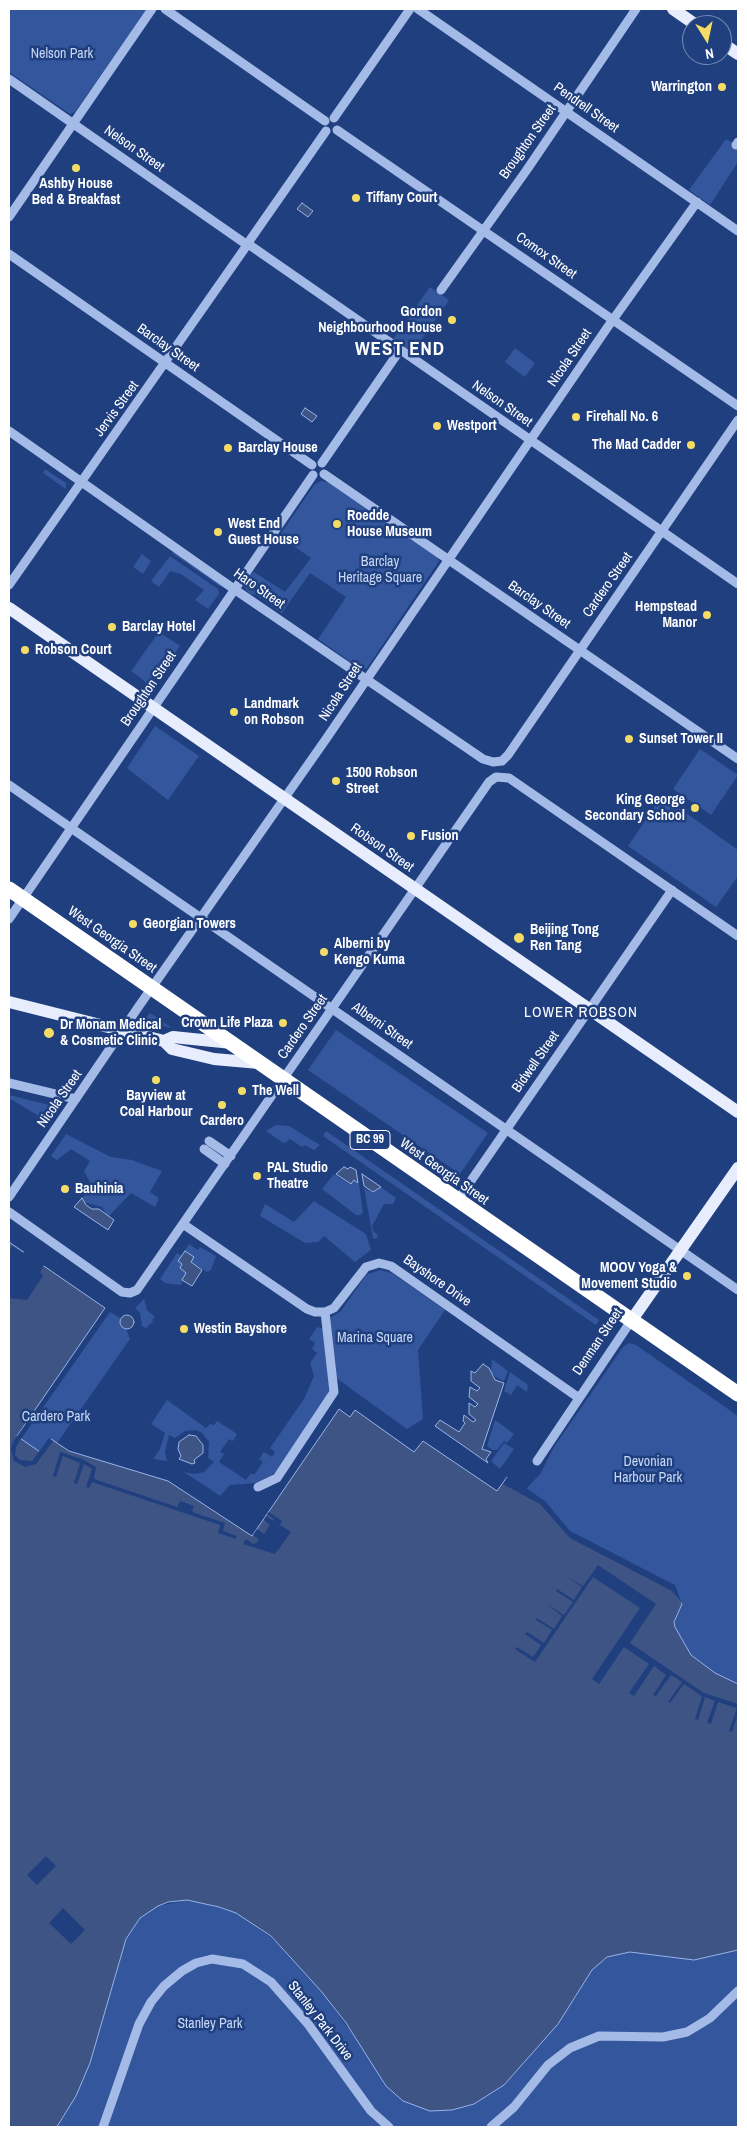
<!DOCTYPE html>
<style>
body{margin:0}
#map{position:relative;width:747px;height:2136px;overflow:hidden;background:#203f7f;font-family:"Archivo Narrow",sans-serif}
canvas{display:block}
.frame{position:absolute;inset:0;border:10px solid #fff;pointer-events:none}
.north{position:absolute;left:682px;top:15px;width:50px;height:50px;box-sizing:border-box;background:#203f7f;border:1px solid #798cb2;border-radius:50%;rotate:170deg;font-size:14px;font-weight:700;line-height:20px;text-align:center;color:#fff}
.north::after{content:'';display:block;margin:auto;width:18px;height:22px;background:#f4dc65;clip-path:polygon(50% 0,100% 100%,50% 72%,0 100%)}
</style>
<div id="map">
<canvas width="747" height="2136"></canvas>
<div class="frame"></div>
<div class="north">N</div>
</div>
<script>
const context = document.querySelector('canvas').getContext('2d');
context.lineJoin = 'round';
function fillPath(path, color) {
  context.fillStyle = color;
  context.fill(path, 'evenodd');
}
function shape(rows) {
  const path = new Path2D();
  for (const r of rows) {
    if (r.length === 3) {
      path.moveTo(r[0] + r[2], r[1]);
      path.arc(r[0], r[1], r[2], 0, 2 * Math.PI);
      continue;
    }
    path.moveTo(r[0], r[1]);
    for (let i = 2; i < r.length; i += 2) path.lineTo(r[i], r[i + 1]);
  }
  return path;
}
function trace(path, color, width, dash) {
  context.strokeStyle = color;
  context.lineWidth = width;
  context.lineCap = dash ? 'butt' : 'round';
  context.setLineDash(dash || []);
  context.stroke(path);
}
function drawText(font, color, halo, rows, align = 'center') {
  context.font = font + ' "Archivo Narrow",sans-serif';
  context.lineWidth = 5;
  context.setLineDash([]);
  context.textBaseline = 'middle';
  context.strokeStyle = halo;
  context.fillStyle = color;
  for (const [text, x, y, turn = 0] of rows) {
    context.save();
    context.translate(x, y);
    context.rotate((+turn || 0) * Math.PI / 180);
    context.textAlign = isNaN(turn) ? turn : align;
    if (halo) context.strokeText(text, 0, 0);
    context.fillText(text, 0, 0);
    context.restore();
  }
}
fillPath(shape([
 [9,9,147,9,75,112,70,114,9,72],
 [726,139,738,146,738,162,710,205,689,190],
 [430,287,449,300,413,352,393,339],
 [515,348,535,363,525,377,505,362],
 [45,469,66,483,66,489,43,473],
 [321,481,330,483,437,557,439,561,367,668,362,670,318,639,346,597,310,573,282,613,256,595,250,594,243,586,248,577,254,572,285,592,311,558,279,536,315,484],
 [174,551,222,586,221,587,172,553],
 [142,554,151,561,143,574,133,567],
 [170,556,218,589,219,594,208,609,195,600,204,590,181,574,170,571,159,587,151,581],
 [159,632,180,646,152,687,131,671],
 [155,726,199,756,168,800,127,768],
 [700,749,738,775,711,815,673,789],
 [662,796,738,850,738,876,716,907,628,846],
 [150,1013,172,1028,142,1021],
 [336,1030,488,1133,460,1174,308,1070],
 [9,1095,53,1106,54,1107,40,1127,36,1124,37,1115,9,1098],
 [276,1125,289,1126,320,1145,314,1150,305,1145,302,1147,290,1139,285,1143,282,1142,266,1131],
 [326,1131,599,1320,596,1325,323,1136],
 [66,1134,111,1157,132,1160,162,1171,150,1192,159,1198,155,1207,131,1193,108,1217,102,1207,83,1202,83,1198,90,1182,84,1171,90,1161,71,1149,57,1160,51,1156],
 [334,1174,351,1185,354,1180,359,1184,363,1212,361,1215,356,1215,322,1189],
 [381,1187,396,1198,393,1204,384,1204,372,1226,373,1231,378,1235,376,1239,373,1238,364,1188,373,1193],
 [314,1201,366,1234,371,1250,355,1262,324,1236,318,1242,305,1243,260,1216,265,1204,294,1222],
 [189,1244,198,1250,200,1247,216,1256,211,1270,207,1272,191,1262,193,1257,185,1251],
 [177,1253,182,1256,178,1261,182,1264,186,1273,181,1285,165,1283,160,1279],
 [380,1270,392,1273,445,1310,418,1350,423,1419,407,1429,336,1378,328,1319,341,1311,366,1275],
 [144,1299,147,1310,155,1317,152,1320,154,1323,152,1322,146,1328,142,1326,140,1313,135,1308],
 [110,1312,120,1318,120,1325,126,1329,130,1339,57,1443,51,1439,40,1453,21,1439],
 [317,1327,324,1329,330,1393,277,1470,269,1478,255,1483,230,1485,220,1496,184,1472,195,1474,204,1472,214,1462,208,1458,209,1442,202,1433,196,1430,185,1431,175,1438,169,1435,165,1452,167,1461,153,1459,160,1449,165,1433,151,1424,167,1400,206,1428,210,1424,214,1425,217,1421,237,1434,233,1441,229,1439,220,1452,224,1454,219,1462,246,1480,251,1473,254,1475,263,1462,259,1459,264,1452,272,1457,275,1452,270,1448,304,1399,314,1376,310,1363,317,1353,312,1349,315,1343,309,1339],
 [629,1343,636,1345,738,1416,738,1684,715,1673,691,1655,675,1627,674,1622,682,1604,569,1532,525,1490,540,1474,554,1447,623,1347],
 [492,1359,508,1371,504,1381,495,1377,491,1372],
 [510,1372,528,1385,527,1392,517,1385,511,1395,504,1391],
 [495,1420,514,1434,507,1443,504,1441,497,1450,493,1450,487,1446],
 [504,1443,514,1449,500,1469,491,1461],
 [187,1900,201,1902,236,1913,271,1937,321,1991,361,2046,430,2111,452,2110,474,2104,504,2085,558,2024,592,1970,607,1957,630,1952,694,1960,738,1950,738,2127,56,2127,66,2113,90,2063,126,1939,132,1928,140,1918,158,1906]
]), '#33569d');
const water = shape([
 [302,203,313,211,308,217,297,209,302,203],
 [305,408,317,416,312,422,301,414,305,408],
 [344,1167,348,1169,350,1167,356,1170,358,1183,354,1180,351,1184,336,1174,344,1167],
 [362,1174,381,1187,373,1192,364,1186,362,1174],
 [82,1198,86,1205,92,1209,99,1209,114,1220,108,1230,74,1207,82,1198],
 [9,1242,105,1308,17,1436,40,1452,51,1439,69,1451,168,1481,252,1536,339,1409,350,1417,355,1410,414,1452,423,1441,497,1491,507,1477,544,1503,569,1532,667,1582,682,1604,674,1622,675,1627,691,1655,715,1673,738,1684,738,1950,694,1960,630,1952,607,1957,592,1970,558,2024,504,2085,474,2104,452,2110,430,2111,403,2101,386,2086,346,2023,321,1991,271,1936,236,1913,219,1907,187,1900,168,1902,158,1906,140,1918,126,1939,90,2063,76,2096,58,2125,56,2127,9,2127,9,1242],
 [185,1251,194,1257,191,1262,202,1270,192,1286,182,1280,186,1273,180,1268,182,1264,178,1261,185,1251],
 [127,1322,7],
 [483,1364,489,1368,495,1380,504,1383,482,1449,491,1452,486,1459,488,1463,435,1426,440,1420,459,1432,465,1423,463,1421,464,1415,473,1422,476,1420,469,1414,469,1403,475,1407,478,1404,469,1397,470,1387,477,1391,480,1388,471,1381,471,1371,475,1373,483,1364],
 [189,1435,196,1436,203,1445,203,1453,194,1460,195,1463,192,1464,179,1459,181,1456,178,1449,179,1442,189,1435]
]);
fillPath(water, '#3e5484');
trace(water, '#98b4e9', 1);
fillPath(shape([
 [12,1246,23,1253,26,1251,44,1265,40,1272,43,1276,27,1300,9,1298,9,1251],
 [28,1421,30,1423,16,1447,15,1455,20,1460,32,1461,49,1438,53,1441,36,1464,25,1467,14,1461,11,1449,13,1442],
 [60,1452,82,1459,96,1467,94,1479,177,1507,180,1501,194,1506,192,1512,225,1523,223,1531,237,1536,236,1539,218,1533,220,1525,92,1482,89,1488,86,1487,92,1469,84,1464,77,1484,74,1483,80,1463,63,1456,56,1477,53,1476],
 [508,1476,545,1501,570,1531,675,1585,682,1604,672,1591,570,1538,540,1504,503,1484],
 [269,1512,282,1521,280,1525,291,1532,275,1554,243,1544,246,1539,253,1544,258,1542,258,1539,253,1535,257,1529,264,1534,270,1525,264,1520,266,1516,273,1521,274,1519,267,1514],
 [598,1565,656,1604,630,1643,704,1693,738,1704,738,1714,732,1732,729,1731,737,1708,718,1702,711,1724,707,1723,715,1701,705,1697,698,1720,695,1719,702,1696,684,1684,670,1703,668,1702,682,1682,671,1675,656,1696,653,1695,666,1675,654,1666,634,1696,629,1693,649,1664,624,1647,599,1684,592,1679,640,1608,593,1577,535,1662,515,1649,517,1647,533,1657,541,1645,525,1634,527,1632,544,1643,552,1630,536,1620,537,1618,554,1629,562,1616,547,1604,564,1615,573,1602,556,1591,557,1589,574,1600,582,1587,566,1576,583,1586],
 [46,1856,56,1866,37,1885,27,1875],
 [63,1908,85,1930,71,1944,49,1923]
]), '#203f7f');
trace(shape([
 [165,9,325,121],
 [418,9,738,231],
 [9,79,243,242],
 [334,118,410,9],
 [337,130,738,406],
 [736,145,738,142],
 [9,217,152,9],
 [250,240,326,131],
 [251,246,738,584],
 [9,254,312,465],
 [441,290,526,171,636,9],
 [9,431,234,589,483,759,493,762,502,761,508,755,738,420],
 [322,463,400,350],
 [324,474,738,759],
 [9,585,245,248],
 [9,785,738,1290],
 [9,919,313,475],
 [9,1083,76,1099],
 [209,1141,231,1156],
 [204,1149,225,1164],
 [9,1197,139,1006,326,739,607,328,697,202],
 [457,1201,672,890],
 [9,1212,122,1292,130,1293,137,1290,489,782,496,777,509,778,738,936],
 [183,1224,307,1309,315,1312,325,1312,334,1308,366,1267,379,1263,391,1266,579,1398],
 [537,1461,631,1321],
 [258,1487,277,1478,334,1392,325,1312],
 [103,2127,139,2024,151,2002,164,1986,182,1971,196,1963,212,1959,243,1964,271,1982,308,2024,371,2111,389,2127],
 [491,2127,514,2107,548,2065,570,2048,599,2036,663,2037,687,2032,710,2018,738,1991]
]), '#a5bbe7', 9);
trace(shape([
 [673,9,696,25],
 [722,43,738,54],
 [9,608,738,1112],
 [9,1002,164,1041,172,1049,214,1059,259,1063],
 [164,1041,173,1037,232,1043],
 [631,1321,738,1168]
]), '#e7edfd', 12);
trace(shape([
 [9,889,738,1394]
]), '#fff', 15);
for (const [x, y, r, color] of [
 [722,87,5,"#f4dc65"],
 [76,168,5,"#f4dc65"],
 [356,198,5,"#f4dc65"],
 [452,320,5,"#f4dc65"],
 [576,417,5,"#f4dc65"],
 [437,426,5,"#f4dc65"],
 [691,445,5,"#f4dc65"],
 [228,448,5,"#f4dc65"],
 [337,524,5,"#f4dc65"],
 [218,532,5,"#f4dc65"],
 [707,615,5,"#f4dc65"],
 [112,627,5,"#f4dc65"],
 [25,650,5,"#f4dc65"],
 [234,712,5,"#f4dc65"],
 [629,739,5,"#f4dc65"],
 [336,781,5,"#f4dc65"],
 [695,808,5,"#f4dc65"],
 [411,836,5,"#f4dc65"],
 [133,924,5,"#f4dc65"],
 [519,938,6,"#f4dc65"],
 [324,952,5,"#f4dc65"],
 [283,1023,5,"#f4dc65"],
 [49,1033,6,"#f4dc65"],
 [156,1080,5,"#f4dc65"],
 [242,1091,5,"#f4dc65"],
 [222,1105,5,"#f4dc65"],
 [257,1176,5,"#f4dc65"],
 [65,1189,5,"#f4dc65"],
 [687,1276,5,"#f4dc65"],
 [184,1329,5,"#f4dc65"]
]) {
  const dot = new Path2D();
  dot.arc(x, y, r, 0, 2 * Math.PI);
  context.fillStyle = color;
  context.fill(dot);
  trace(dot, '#203f7f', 2);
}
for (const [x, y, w] of [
 [370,1140,40]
]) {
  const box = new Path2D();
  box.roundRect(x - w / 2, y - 9.5, w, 19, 4);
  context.fillStyle = '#203f7f';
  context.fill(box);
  trace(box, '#fff', 1);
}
drawText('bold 12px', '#fff', null, [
 ["BC 99",370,1140]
]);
drawText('14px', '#c8d8f6', '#203f7f', [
 ["Nelson Park",62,54],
 ["Barclay",380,562],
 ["Heritage Square",380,578],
 ["Marina Square",375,1338],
 ["Cardero Park",56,1417],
 ["Devonian",648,1462],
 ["Harbour Park",648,1478],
 ["Stanley Park",210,2024]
]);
drawText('bold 14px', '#fff', '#203f7f', [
 ["Warrington",712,87,"right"],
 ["Ashby House",76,184,"center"],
 ["Bed & Breakfast",76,200,"center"],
 ["Tiffany Court",366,198],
 ["Gordon",442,312,"right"],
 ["Neighbourhood House",442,328,"right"],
 ["Firehall No. 6",586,417],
 ["Westport",447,426],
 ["The Mad Cadder",681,445,"right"],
 ["Barclay House",238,448],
 ["Roedde",347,516],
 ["House Museum",347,532],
 ["West End",228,524],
 ["Guest House",228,540],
 ["Hempstead",697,607,"right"],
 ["Manor",697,623,"right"],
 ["Barclay Hotel",122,627],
 ["Robson Court",35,650],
 ["Landmark",244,704],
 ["on Robson",244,720],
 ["Sunset Tower II",639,739],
 ["1500 Robson",346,773],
 ["Street",346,789],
 ["King George",685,800,"right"],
 ["Secondary School",685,816,"right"],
 ["Fusion",421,836],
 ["Georgian Towers",143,924],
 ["Beijing Tong",530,930],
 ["Ren Tang",530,946],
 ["Alberni by",334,944],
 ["Kengo Kuma",334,960],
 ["Crown Life Plaza",273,1023,"right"],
 ["Dr Monam Medical",60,1025],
 ["& Cosmetic Clinic",60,1041],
 ["The Well",252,1091],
 ["Bayview at",156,1096,"center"],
 ["Coal Harbour",156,1112,"center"],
 ["Cardero",222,1121,"center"],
 ["PAL Studio",267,1168],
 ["Theatre",267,1184],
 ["Bauhinia",75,1189],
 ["MOOV Yoga &",677,1268,"right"],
 ["Movement Studio",677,1284,"right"],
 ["Westin Bayshore",194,1329]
], 'left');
drawText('14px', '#fff', '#203f7f', [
 ["Pendrell Street",586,108,35],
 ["Broughton Street",528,142,-55],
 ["Nelson Street",134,149,35],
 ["Comox Street",546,256,35],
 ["Barclay Street",168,348,35],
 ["Nicola Street",570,358,-56],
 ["Nelson Street",502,404,35],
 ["Jervis Street",117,409,-54],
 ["Cardero Street",608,585,-55],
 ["Haro Street",259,589,35],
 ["Barclay Street",539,605,35],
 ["Broughton Street",149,689,-56],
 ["Nicola Street",341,692,-57],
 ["Robson Street",382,848,35],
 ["West Georgia Street",112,940,35],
 ["Alberni Street",382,1026,35],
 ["Cardero Street",303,1027,-55],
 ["Bidwell Street",536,1062,-55],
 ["Nicola Street",60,1099,-55],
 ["West Georgia Street",444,1172,35],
 ["Bayshore Drive",437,1281,35],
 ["Denman Street",598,1342,-56],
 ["Stanley Park Drive",320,2021,52]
]);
context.letterSpacing = '1px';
drawText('15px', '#fff', '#203f7f', [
 ["LOWER ROBSON",581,1013]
]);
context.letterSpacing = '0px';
context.letterSpacing = '1px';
drawText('bold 19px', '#fff', '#203f7f', [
 ["WEST END",400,350]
]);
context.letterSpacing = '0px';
</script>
